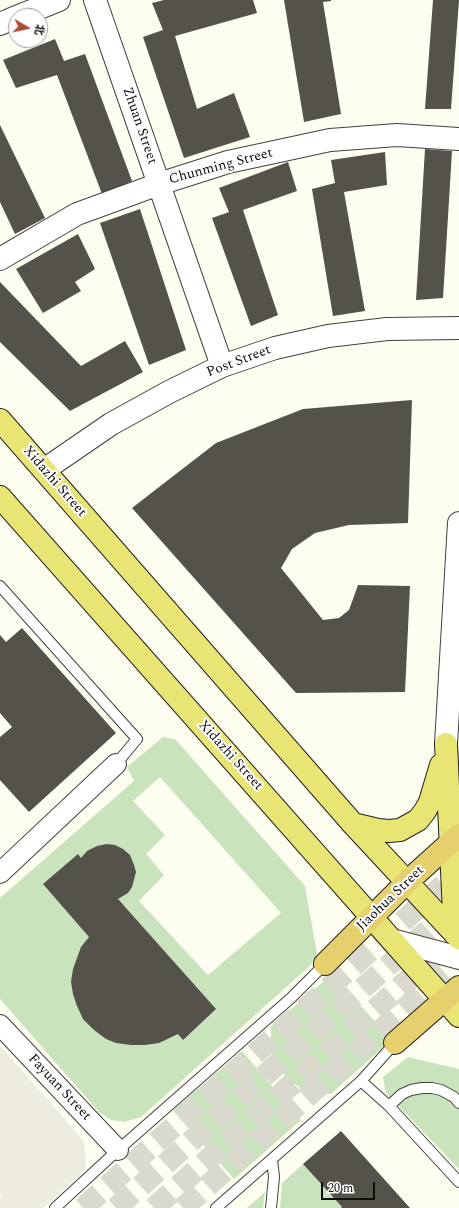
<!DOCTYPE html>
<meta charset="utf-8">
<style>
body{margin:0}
#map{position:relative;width:459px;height:1208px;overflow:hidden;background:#fdfdf0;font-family:Spectral,"Noto Sans SC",serif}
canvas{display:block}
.north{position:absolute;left:8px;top:8px;width:40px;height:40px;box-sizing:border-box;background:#fff;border:1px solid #9f9f9f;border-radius:50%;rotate:99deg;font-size:11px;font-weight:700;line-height:16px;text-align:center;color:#0e0e0e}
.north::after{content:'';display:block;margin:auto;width:14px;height:18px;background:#ae4935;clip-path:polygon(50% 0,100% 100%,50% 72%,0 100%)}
.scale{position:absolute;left:321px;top:1182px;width:54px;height:18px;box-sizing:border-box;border:2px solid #0e0e0e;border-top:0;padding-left:5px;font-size:12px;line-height:14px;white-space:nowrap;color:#0e0e0e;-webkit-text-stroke:3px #fff;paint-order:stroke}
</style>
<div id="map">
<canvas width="459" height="1208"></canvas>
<div class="north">北</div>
<div class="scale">20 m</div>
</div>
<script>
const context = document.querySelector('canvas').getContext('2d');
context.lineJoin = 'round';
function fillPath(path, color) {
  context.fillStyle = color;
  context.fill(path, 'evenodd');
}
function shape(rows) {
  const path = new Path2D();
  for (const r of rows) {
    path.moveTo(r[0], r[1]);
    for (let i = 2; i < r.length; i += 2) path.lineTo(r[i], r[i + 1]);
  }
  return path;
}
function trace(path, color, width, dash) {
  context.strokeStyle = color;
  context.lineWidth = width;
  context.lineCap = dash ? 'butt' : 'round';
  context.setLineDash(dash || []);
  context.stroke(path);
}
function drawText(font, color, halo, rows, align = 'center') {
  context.font = font + ' Spectral,serif';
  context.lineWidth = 4;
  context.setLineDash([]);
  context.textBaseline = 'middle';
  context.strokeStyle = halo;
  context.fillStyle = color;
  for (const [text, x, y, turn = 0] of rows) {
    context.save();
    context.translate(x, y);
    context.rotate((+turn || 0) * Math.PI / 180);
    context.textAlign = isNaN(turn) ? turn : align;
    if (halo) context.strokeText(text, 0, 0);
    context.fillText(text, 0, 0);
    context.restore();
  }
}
fillPath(shape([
 [163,737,175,739,305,886,317,954,311,965,141,1117,124,1122,111,1120,98,1111,0,999,0,898,134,781,127,767],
 [160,777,281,913,208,975,139,901,164,875,146,854,165,835,133,801],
 [329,977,335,977,388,1036,389,1042,331,1094,307,1091,299,1087,289,1080,282,1072,274,1059,271,1048,271,1026],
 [242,1051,301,1120,234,1179,173,1110],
 [408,1057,459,1069,459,1169,386,1093,383,1077],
 [303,1164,342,1207,341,1208,280,1208,282,1183],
 [265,1192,263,1208,247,1208]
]), '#c9e4bd');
fillPath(shape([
 [0,1046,84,1141,86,1167,79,1176,43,1208,0,1208,0,1198,2,1196,0,1193]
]), '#edecdf');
fillPath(shape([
 [164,0,253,0,257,13,175,36,197,109,234,93,250,137,184,158,143,37,163,30,152,3],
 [284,0,331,0,331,1,323,2,341,114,304,122],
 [433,0,459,0,451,109,425,109],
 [55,39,64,61,85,54,132,181,102,194,57,75,16,88,3,60],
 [0,125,45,218,15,234,0,202],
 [425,149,452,151,443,298,416,300],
 [385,152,387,185,344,192,365,311,333,316,312,189,335,183,331,160],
 [288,162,297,191,243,210,278,315,251,326,212,218,229,212,219,188],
 [140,209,186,350,149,365,100,223],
 [78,234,95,269,75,282,81,291,43,313,16,269],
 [0,282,81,366,125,341,143,372,70,411,0,342],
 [412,400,408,523,349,525,315,533,292,549,281,568,323,620,339,618,349,610,358,585,410,586,405,692,296,693,132,508,216,443,303,409],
 [22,628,116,733,29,812,0,780,0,737,12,727,0,713,0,635,6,642],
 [107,844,115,845,123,849,130,855,134,865,136,872,132,887,128,893,118,899,216,1009,183,1040,178,1034,159,1043,145,1045,131,1045,116,1043,106,1039,94,1030,83,1019,77,1006,73,994,71,982,73,969,81,947,89,937,43,884,78,854,81,858,87,851,97,846],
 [341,1131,410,1208,341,1208,342,1207,303,1164]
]), '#55514b');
trace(shape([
 [83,1208,459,871],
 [116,1208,455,906],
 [154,1208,459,934],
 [183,1208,459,960]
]), '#d9d9ce', 22, [22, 11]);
const service = shape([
 [0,586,137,739,116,764],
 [361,1081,389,1106,459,1182],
 [389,1106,402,1094,411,1090,422,1088,432,1088,441,1090,454,1097,459,1103],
 [55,1208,118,1150,291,998,325,964],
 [216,1208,361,1081,395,1043],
 [271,1208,274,1177,272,1160]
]);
const minor = shape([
 [0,873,116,764],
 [0,1025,118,1150]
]);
const tertiary = shape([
 [95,0,222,366],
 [19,16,59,0],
 [0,24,16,17],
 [0,259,77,214,159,184,228,162,330,140,397,135,459,139],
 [44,470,111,424,169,392,222,366,275,348,328,336,387,329,459,328],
 [446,744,459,523],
 [392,940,459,958]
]);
const primary = shape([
 [0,420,353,824,459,938],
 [0,497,459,1016],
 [446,744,455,934],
 [353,824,378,830,389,831,400,830,418,820,425,811,430,802,441,765]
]);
const trunk = shape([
 [325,964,407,882,459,835],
 [395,1043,459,987]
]);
trace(service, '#414141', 12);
trace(minor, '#414141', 22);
trace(tertiary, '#414141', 24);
trace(primary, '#1f1f1f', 24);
trace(trunk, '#1f1f1f', 24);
trace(service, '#fff', 10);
trace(minor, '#fff', 20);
trace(tertiary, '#fff', 22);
trace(primary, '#e9e574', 22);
trace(trunk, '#e6d06e', 22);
drawText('14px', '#0e0e0e', '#fff', [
 ["Zhuan Street",139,126,71],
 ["Chunming Street",221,167,-15],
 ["Post Street",239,362,-21],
 ["Xidazhi Street",54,482,49],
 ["Xidazhi Street",230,756,48],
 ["Jiaohua Street",391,899,-44],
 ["Fayuan Street",59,1088,47]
]);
</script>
